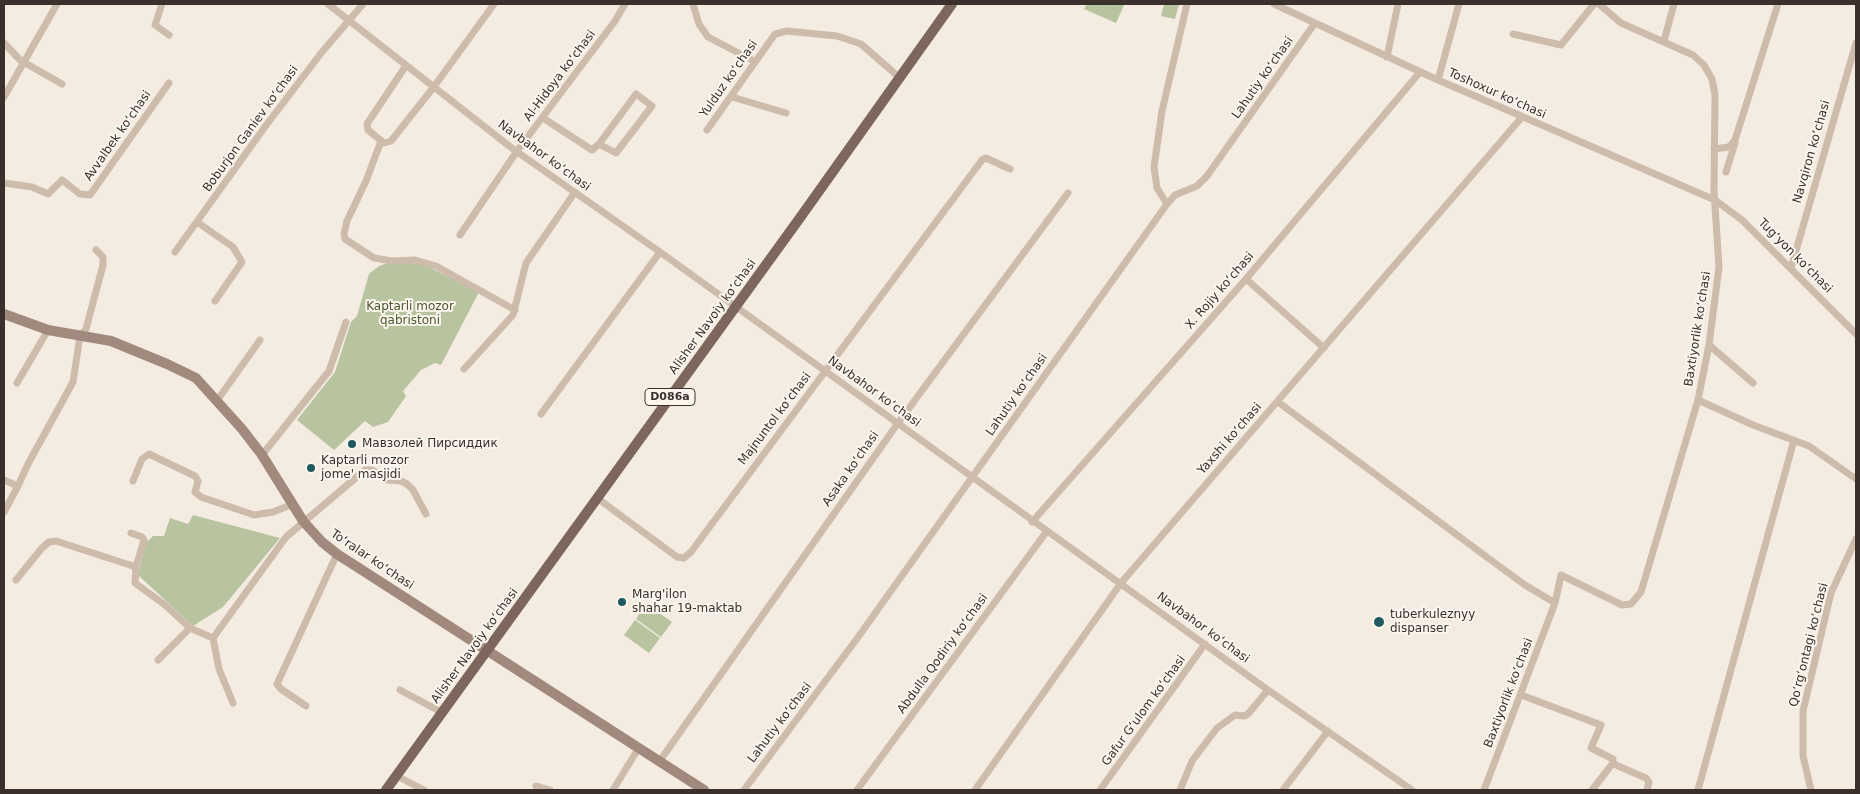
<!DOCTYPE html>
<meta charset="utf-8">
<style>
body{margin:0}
#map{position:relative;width:1860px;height:794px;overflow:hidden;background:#f4ebe1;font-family:"DejaVu Sans",sans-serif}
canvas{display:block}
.frame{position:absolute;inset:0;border:5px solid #3b302b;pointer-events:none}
</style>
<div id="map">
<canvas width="1860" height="794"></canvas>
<div class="frame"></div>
</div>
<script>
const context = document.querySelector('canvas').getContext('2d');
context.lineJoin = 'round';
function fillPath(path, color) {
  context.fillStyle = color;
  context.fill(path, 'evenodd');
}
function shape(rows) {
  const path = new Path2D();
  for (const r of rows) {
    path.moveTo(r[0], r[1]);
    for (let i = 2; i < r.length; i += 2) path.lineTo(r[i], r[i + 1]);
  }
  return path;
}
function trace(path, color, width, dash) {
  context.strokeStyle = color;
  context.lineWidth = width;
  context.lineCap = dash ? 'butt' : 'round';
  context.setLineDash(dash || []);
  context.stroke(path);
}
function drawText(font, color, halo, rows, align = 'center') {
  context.font = font + ' "DejaVu Sans",sans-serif';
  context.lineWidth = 4;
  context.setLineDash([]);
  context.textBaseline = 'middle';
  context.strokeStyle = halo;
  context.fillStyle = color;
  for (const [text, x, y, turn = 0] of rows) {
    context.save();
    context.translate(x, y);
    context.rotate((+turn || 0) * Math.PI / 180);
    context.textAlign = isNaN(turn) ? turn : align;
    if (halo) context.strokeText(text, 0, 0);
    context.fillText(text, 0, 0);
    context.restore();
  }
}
fillPath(shape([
 [1087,4,1120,4,1124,5,1116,23,1084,9],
 [1164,4,1179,4,1175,19,1161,16],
 [407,262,425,265,479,292,441,365,435,363,421,370,403,391,406,396,388,422,373,427,365,421,334,450,297,420,335,372,351,322,357,316,369,274,379,266,388,263],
 [193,515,280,538,223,607,193,626,138,575,146,543,153,536,164,536,170,518,188,524],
 [646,604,672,622,661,637,636,619],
 [635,620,660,638,649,653,624,635]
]), '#b8c4a0');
trace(shape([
 [162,4,155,25,169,35],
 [328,4,513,149,660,252,1268,690,1412,790],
 [693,4,699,24,708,37,754,61],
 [1274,4,1438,80,1715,200,1742,220,1856,334],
 [1513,34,1561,45,1594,4],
 [1664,41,1674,4],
 [4,43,20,60,62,84],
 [1387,57,1398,4],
 [405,67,367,124,368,130,384,143,391,141,433,88,494,4],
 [1438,80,1459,4],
 [4,97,57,4],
 [732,97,786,113],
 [543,118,592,150,599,144,636,94,652,106,616,153,599,144],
 [707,130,775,34,787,31,837,36,861,44,900,78],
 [381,141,366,181,347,221,344,234,345,239,374,258,392,261,415,260,436,266,515,310],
 [1714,149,1729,147,1735,140,1778,4],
 [1726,172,1735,143],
 [4,183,32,187,48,194,62,180,80,194,90,195,169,83],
 [1167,204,1157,188,1154,167,1162,111,1187,4],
 [197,222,233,247,242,262,215,301],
 [460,235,517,151,615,21,625,4],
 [175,252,267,124,322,52,363,4],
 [1791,268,1856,43],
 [1246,279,1324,348],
 [1709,345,1753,383],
 [464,369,513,315,526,263,575,192],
 [17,383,48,330],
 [1698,400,1753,425,1809,446,1856,479],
 [216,402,260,340],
 [1278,402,1484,555,1525,585,1555,603],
 [541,414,660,252],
 [262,455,329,371,346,322],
 [4,480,18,486,28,464,73,382,80,336,86,329,103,265,103,257,96,250],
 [133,481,142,459,149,454,195,476,198,481,195,492,201,497,254,515,273,512,293,504],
 [597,498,677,557,684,558,691,552,982,160,986,158,1010,169],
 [4,512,18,486],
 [1032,522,1246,279,1420,72],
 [131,533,142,537,144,540,136,567],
 [16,580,42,548,49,542,56,541,136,567,135,583,165,605,190,628,213,638,286,537,365,470,372,470,388,480,401,481,407,484,413,490,426,514],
 [213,638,219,669,233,703],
 [158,660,190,628],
 [400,690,443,713],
 [1521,695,1601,725,1591,748,1613,759,1613,763,1618,766,1646,778,1649,782,1647,790],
 [306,706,281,689,277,684,337,554],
 [659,762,898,423,1068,193],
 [397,776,424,790],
 [536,786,550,790],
 [613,790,638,749],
 [744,790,856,640,1167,204,1175,195,1197,186,1207,176,1315,23],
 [857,790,1047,531],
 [975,790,1121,583,1522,117],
 [1100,790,1205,644],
 [1180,790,1192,761,1217,728,1235,715,1244,716,1248,714,1268,690],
 [1283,790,1328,731],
 [1484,790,1555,603,1561,575,1622,605,1631,604,1641,592,1698,400,1709,345,1719,267,1714,191,1715,95,1712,79,1704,65,1693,55,1621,23,1599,4],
 [1592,790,1613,763],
 [1698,790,1794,440],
 [1811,790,1803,756,1803,711,1831,593,1856,539]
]), '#cdbbac', 7);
trace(shape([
 [4,314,48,330,111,341,167,364,196,378,242,429,262,455,303,521,322,542,337,554,704,790]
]), '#a18a7d', 10);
trace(shape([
 [386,790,802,215,952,4]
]), '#7d675c', 10);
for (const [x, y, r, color] of [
 [352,444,5,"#1f5a5e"],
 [311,468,5,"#1f5a5e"],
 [622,602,5,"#1f5a5e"],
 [1379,622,6,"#1f5a5e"]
]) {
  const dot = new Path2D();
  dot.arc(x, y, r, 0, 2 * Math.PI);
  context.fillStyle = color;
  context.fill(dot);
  trace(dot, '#fbf5ee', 2);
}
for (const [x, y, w] of [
 [670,397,50]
]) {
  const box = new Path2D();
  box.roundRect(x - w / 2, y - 8.5, w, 17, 4);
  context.fillStyle = '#fbf5ee';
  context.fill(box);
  trace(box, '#3b302b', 1);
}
drawText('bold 11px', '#3b302b', null, [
 ["D086a",670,397]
]);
drawText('12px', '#3b302b', '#fbf5ee', [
 ["Al-Hidoya koʻchasi",560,76,-53],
 ["Lahutiy koʻchasi",1263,78,-55],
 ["Yulduz koʻchasi",729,79,-55],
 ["Toshoxur koʻchasi",1497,94,24],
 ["Boburjon Ganiev koʻchasi",251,129,-54],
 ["Avvalbek koʻchasi",118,136,-55],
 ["Navqiron koʻchasi",1812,152,-74],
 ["Navbahor koʻchasi",544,156,36],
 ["Tugʻyon koʻchasi",1795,256,45],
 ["X. Rojiy koʻchasi",1220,291,-49],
 ["Alisher Navoiy koʻchasi",713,317,-54],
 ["Baxtiyorlik koʻchasi",1698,329,-81],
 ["Navbahor koʻchasi",874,392,36],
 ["Lahutiy koʻchasi",1017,395,-55],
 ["Majnuntol koʻchasi",775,419,-53],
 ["Yaxshi koʻchasi",1230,439,-49],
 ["Asaka koʻchasi",851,469,-55],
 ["Toʻralar koʻchasi",372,560,34],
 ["Navbahor koʻchasi",1203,628,36],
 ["Qo‘rg‘ontagi ko‘chasi",1809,645,-76],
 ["Alisher Navoiy koʻchasi",475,646,-54],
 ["Abdulla Qodiriy koʻchasi",943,654,-54],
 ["Baxtiyorlik koʻchasi",1509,693,-69],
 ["Gafur Gʻulom koʻchasi",1144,711,-54],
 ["Lahutiy koʻchasi",780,723,-53]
]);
drawText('12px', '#4a5a2e', '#fbf5ee', [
 ["Kaptarli mozor",410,307],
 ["qabristoni",410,321]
]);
drawText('12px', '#3b302b', '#fbf5ee', [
 ["Мавзолей Пирсиддик",362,444],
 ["Kaptarli mozor",321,461],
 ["jome' masjidi",321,475],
 ["Marg'ilon",632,595],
 ["shahar 19-maktab",632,609],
 ["tuberkuleznyy",1390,615],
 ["dispanser",1390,629]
], 'left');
</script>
